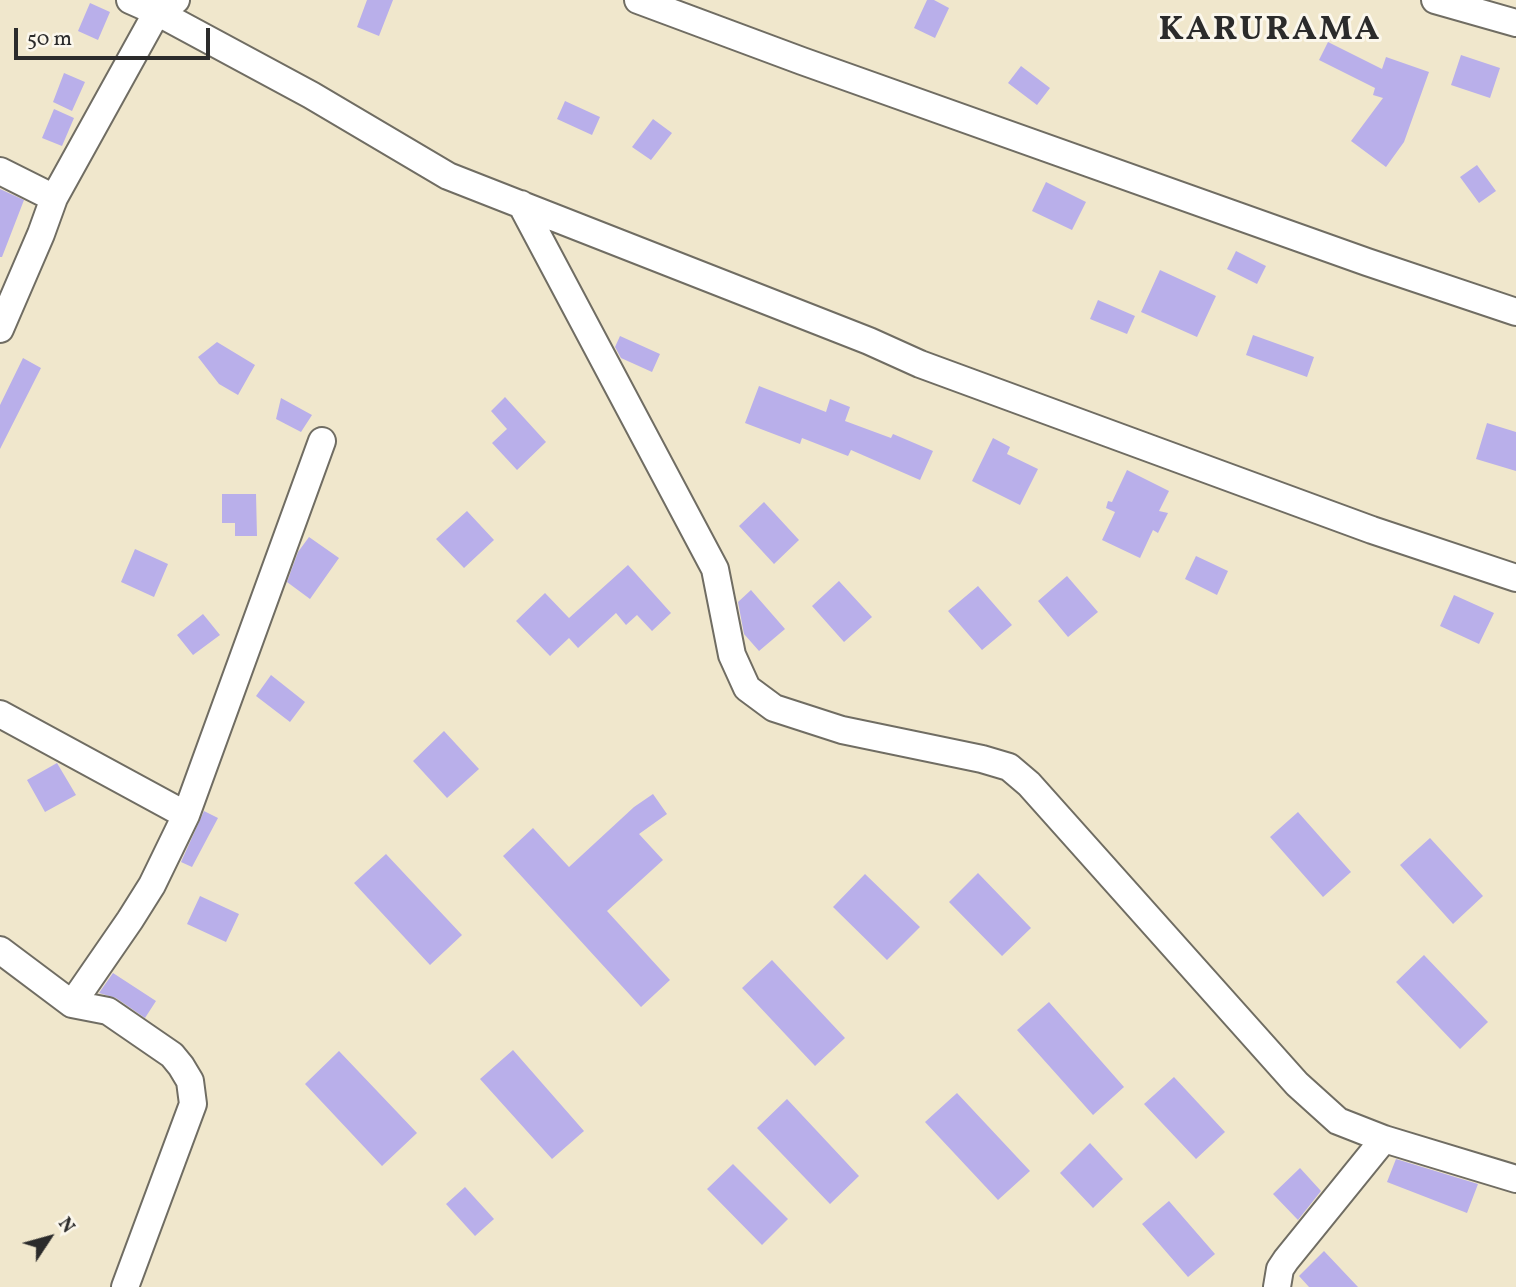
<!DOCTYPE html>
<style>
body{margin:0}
#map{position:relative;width:1516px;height:1287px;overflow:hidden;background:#f0e7cc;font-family:Vollkorn,serif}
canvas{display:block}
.north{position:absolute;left:14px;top:1203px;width:70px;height:70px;-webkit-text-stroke:5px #fbf7ec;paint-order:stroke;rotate:54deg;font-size:19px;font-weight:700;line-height:28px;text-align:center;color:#2b2b2b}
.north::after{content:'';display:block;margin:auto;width:24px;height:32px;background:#2b2b2b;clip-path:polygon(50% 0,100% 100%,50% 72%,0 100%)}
.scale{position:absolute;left:14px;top:28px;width:196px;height:32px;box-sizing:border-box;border:4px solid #2b2b2b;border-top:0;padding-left:9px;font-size:21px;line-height:24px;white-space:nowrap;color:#2b2b2b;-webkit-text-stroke:5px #fbf7ec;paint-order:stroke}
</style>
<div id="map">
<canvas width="1516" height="1287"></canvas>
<div class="north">N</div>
<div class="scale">50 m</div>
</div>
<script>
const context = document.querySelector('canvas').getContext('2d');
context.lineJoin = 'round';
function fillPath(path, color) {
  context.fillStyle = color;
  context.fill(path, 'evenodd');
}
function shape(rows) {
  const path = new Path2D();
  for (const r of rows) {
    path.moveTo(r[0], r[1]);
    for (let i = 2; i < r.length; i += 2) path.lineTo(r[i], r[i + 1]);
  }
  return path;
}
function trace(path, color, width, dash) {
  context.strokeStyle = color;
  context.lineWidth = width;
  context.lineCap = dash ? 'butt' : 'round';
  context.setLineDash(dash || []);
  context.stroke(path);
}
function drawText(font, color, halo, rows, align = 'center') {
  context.font = font + ' Vollkorn,serif';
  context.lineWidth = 6;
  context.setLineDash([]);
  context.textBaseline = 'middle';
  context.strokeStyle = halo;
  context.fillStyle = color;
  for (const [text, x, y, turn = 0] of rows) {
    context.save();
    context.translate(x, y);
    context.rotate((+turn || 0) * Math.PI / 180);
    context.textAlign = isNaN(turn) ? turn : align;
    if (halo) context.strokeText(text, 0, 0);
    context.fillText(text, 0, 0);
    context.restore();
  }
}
fillPath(shape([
 [367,0,393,0,379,36,357,27],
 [927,0,934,0,949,8,935,38,914,28],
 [90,3,110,12,98,40,78,31],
 [1328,42,1382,69,1386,57,1429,72,1404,142,1386,167,1351,141,1383,98,1373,95,1375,88,1319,60],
 [1461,55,1500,68,1490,98,1451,85],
 [1021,66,1050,88,1037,105,1008,83],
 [64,73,85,82,72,111,53,102],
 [565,101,600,117,592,135,557,119],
 [54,109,74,118,62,146,42,138],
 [653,119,672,133,651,160,632,147],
 [1477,165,1496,191,1479,203,1460,177],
 [1046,182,1086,202,1072,230,1032,211],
 [0,189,24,200,2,257,0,257],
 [1236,251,1266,266,1257,284,1227,269],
 [1160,270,1216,296,1197,337,1141,312],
 [1098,300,1135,316,1127,334,1090,319],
 [1253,335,1314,357,1307,377,1246,355],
 [620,336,660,354,652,372,621,358,615,347],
 [217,342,255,365,238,395,219,384,198,357],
 [23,358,41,368,0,449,0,405],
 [759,386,826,412,830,399,850,407,845,421,891,438,893,434,933,451,920,480,851,450,848,456,802,438,800,444,745,423],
 [505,397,546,442,517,470,492,443,507,429,491,411],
 [281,398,312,415,301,432,276,419],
 [1487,423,1516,432,1516,471,1476,459],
 [993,438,1010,447,1007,454,1038,469,1020,505,972,481],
 [1127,470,1169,491,1159,511,1168,513,1158,533,1153,530,1140,558,1102,540,1115,512,1106,508,1108,501,1112,502],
 [222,494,256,494,257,536,235,536,235,523,222,523],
 [764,502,799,540,774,564,739,526],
 [467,511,494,540,464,568,436,539],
 [309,537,339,558,310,599,287,582,298,552],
 [135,549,168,564,154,597,121,582],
 [1196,556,1228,571,1217,595,1185,579],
 [628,565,671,613,652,631,637,615,626,625,616,613,578,648,569,638,550,656,516,621,545,593,569,618],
 [1067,576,1098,612,1068,637,1038,601],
 [839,581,872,617,844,642,812,606],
 [978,586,1012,625,982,650,948,611],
 [751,590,785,629,759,651,744,634,738,602],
 [1454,595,1494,613,1479,644,1440,626],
 [203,614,220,635,193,655,177,635],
 [271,675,305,702,290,722,256,696],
 [444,731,479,769,447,798,413,761],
 [57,763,76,795,45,812,27,780],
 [653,794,667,814,639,834,663,860,607,911,670,980,641,1007,503,856,533,828,569,867,634,807],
 [204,811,218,818,192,867,181,862],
 [1298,812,1351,872,1323,897,1270,837],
 [1430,838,1483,896,1453,924,1400,865],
 [386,854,462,935,430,965,354,883],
 [978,873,1031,928,1002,956,949,902],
 [865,874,920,927,887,960,833,907],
 [200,896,239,914,226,942,187,924],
 [1424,955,1488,1022,1460,1049,1396,982],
 [772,960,845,1038,815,1066,742,988],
 [113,973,156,1001,145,1018,116,998,99,993],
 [1049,1002,1124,1087,1093,1115,1017,1030],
 [513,1050,584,1131,552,1159,480,1079],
 [339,1051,417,1133,382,1166,305,1084],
 [1174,1077,1225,1132,1196,1159,1144,1104],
 [957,1093,1030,1171,998,1200,925,1122],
 [787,1099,859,1176,830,1204,757,1128],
 [1090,1143,1123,1179,1093,1208,1060,1173],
 [1396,1159,1478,1184,1467,1213,1387,1182],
 [733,1164,788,1219,762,1245,707,1189],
 [1300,1168,1321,1191,1298,1220,1273,1194],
 [465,1187,494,1219,475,1236,446,1204],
 [1169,1201,1215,1254,1188,1277,1142,1224],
 [1324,1251,1358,1287,1309,1287,1299,1276]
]), '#b9afea');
const street = shape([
 [130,0,157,12,311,95,448,176,869,341,920,364,1372,530,1516,578],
 [638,0,802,61,1367,262,1516,312],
 [1435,0,1516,23],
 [0,171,54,198],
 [521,204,715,569,732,655,747,688,774,708,842,730,982,759,1009,767,1029,784,1297,1084,1338,1121,1384,1139,1516,1179],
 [0,329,41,234,54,198,157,12,176,0],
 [0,714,186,815],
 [0,950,72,1004,108,1011,172,1055,181,1066,190,1081,193,1104,125,1287],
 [72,1004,130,920,152,885,186,815,322,441],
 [1277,1287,1280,1269,1286,1260,1384,1139]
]);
trace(street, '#706d63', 30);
trace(street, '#fff', 26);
context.letterSpacing = '2px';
drawText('bold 35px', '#2b2b2b', '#fbf7ec', [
 ["KARURAMA",1270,33]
]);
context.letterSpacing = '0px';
</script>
